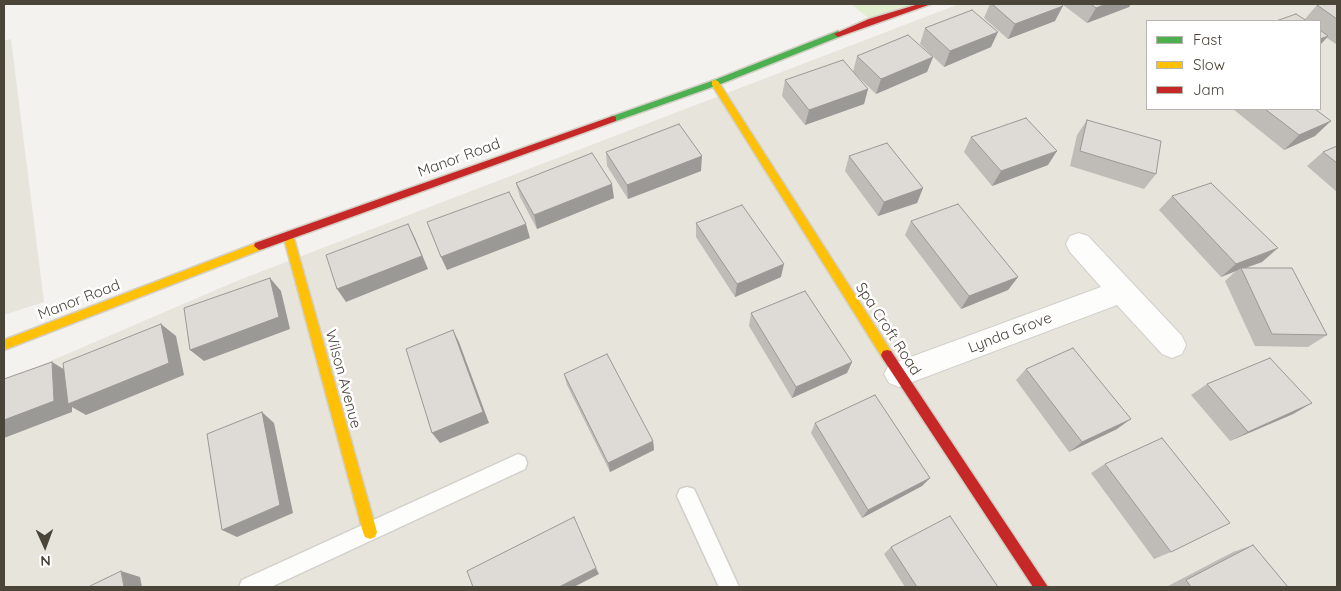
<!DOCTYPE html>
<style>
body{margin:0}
#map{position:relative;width:1341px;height:591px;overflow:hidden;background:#f4f2ee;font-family:Quicksand,sans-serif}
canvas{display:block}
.frame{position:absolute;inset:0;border:5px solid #4b4439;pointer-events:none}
.legend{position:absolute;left:1146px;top:20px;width:175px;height:90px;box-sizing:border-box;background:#fff;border:1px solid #b7b4b0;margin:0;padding:6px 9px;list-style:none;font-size:15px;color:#4b4439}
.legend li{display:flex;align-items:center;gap:10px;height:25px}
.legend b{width:25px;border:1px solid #b7b4b0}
.north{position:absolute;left:20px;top:521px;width:50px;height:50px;-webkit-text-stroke:4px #fff;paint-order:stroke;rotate:178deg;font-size:14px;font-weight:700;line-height:20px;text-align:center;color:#4b4439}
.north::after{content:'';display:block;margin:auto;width:18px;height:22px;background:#4b4439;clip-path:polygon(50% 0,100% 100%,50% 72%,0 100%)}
</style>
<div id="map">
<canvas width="1341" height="591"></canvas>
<div class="frame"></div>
<ul class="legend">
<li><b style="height:6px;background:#4caf50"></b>Fast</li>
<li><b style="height:6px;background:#ffc107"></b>Slow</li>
<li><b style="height:6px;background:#c62828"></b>Jam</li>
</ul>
<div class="north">N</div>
</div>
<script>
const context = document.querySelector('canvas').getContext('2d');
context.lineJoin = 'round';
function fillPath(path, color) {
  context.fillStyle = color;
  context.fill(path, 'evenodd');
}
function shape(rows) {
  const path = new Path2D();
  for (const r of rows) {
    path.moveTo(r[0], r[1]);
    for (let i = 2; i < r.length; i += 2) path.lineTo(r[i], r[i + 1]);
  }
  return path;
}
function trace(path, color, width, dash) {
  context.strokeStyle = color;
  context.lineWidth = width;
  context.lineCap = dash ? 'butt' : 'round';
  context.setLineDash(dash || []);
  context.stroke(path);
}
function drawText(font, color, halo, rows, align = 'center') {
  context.font = font + ' Quicksand,sans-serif';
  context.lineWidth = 5;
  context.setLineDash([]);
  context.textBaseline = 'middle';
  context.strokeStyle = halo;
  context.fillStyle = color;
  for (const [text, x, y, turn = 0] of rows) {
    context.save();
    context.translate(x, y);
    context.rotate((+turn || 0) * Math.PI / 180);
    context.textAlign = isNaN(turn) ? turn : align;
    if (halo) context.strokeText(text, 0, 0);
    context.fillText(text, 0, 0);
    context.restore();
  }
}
fillPath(shape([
 [959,4,1337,4,1337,587,4,587,4,381,239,280],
 [1147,21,1320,21,1320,109,1147,109],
 [11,39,44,302,4,315,4,41]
]), '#e7e4dc');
fillPath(shape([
 [851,4,927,4,872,21]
]), '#e1eecf');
const lane = shape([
 [518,454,525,457,527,463,525,469,271,587,239,587,242,580,518,454],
 [687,487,694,489,739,587,719,587,677,496,680,489,687,487]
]);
const street = shape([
 [1079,233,1088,236,1182,336,1186,345,1182,354,1172,358,1162,354,1117,305,899,387,889,383,884,374,889,365,1101,287,1070,252,1066,244,1070,236,1079,233]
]);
const fast = shape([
 [838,31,842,34,841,36,718,85,616,121,610,121,608,119,610,117,712,81,838,31]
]);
const slow = shape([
 [715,80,718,81,891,351,893,355,891,359,887,360,883,359,712,85,712,81,715,80],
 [288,231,293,235,377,532,375,537,370,539,365,537,363,532,283,235,288,231],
 [259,242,264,246,263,249,4,350,4,340,259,242]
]);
const jam = shape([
 [919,4,931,4,841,36,838,37,834,34,869,19,919,4],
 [613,116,616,117,616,121,263,249,259,250,254,246,255,243,613,116],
 [887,350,891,351,1048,587,1033,587,883,359,881,355,883,351,887,350]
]);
trace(lane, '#d2d0cb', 3);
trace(street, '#d2d0cb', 2);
trace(fast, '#d3cfc5', 3);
trace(slow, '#d3cfc5', 3);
trace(jam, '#d3cfc5', 3);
fillPath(lane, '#fdfdfc');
fillPath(street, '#fdfdfc');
fillPath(fast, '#4caf50');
fillPath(slow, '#ffc107');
fillPath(jam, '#c62828');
fillPath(shape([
 [990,4,1061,4,1055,21,1008,39,984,18],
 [1062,4,1131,4,1129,7,1087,23],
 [1337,4,1337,44,1336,44,1327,38,1320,45,1320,21,1276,21,1305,19,1317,5],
 [925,28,991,47,944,67,920,44],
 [857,56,933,57,927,72,876,94,853,72],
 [785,80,868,89,864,104,805,125,782,96],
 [1233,109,1315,109,1315,136,1284,150],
 [1087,120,1156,174,1144,189,1070,166,1077,135],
 [971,137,1048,165,992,186,964,152],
 [1337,146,1337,192,1307,166,1323,152],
 [606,152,701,171,628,199,607,166],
 [849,156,923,188,917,203,878,216,845,171],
 [516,183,614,198,537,229,520,197],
 [1172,196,1262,262,1246,268,1327,335,1308,347,1255,346,1225,281,1236,271,1221,277,1159,210],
 [911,221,1018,277,1008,290,961,309,905,235],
 [696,223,781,277,735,297,696,237],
 [751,313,852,362,847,373,792,398,749,326],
 [1026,369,1117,429,1069,452,1016,380],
 [564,374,653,441,654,450,610,472,567,385],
 [1207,384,1312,403,1293,414,1230,441,1191,395],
 [815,423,930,478,922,486,862,518,811,433],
 [1105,464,1171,552,1154,559,1091,473],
 [1253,545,1288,587,1169,587,1168,586,1233,552],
 [891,547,998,587,905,587,884,554]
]), '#bfbcb8');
fillPath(shape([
 [1106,4,1131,4,1129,7,1087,23,1096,8],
 [1063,6,1055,21,1008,39,1015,24],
 [998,32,991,47,944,67,950,51],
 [1328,36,1320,45,1320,39],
 [933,57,927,72,876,94,881,79],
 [868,89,864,104,805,125,809,110],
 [1331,121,1315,136,1284,150,1299,135],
 [1057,151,1048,165,992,186,1001,171],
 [702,156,701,171,628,199,627,185],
 [612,184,614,198,537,229,534,215],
 [923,188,917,203,878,216,884,202],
 [408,224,415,238,428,269,346,302,337,289],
 [526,224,530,238,447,270,441,257],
 [1278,248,1262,262,1242,269,1241,268,1236,271,1221,277,1236,264],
 [784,264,781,277,735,297,737,284],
 [1018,277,1008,290,961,309,969,296],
 [270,278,281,291,290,329,204,361,190,350],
 [161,324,176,336,184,375,86,415,72,407,72,412,4,438,4,420,52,362,70,373],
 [453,330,459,342,489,423,440,443,432,433],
 [852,362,847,373,792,398,796,387],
 [1312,403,1293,414,1230,441,1248,432],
 [262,412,274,423,293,513,237,537,222,530],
 [1131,419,1117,429,1069,452,1082,442],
 [653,441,654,450,610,472,608,463],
 [930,478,922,486,862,518,868,510],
 [596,568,599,574,574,587,559,587],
 [121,571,140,577,142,587,124,587]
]), '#9b9996');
const building = shape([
 [992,4,1061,4,1063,6,1015,24,992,4],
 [1091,4,1106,4,1096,8,1091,4],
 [1321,4,1337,4,1337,19,1317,5,1321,4],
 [972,10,998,32,950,51,925,28,972,10],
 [1296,14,1307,21,1276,21,1296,14],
 [1320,30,1328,36,1320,39,1320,30],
 [908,35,933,57,881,79,857,56,908,35],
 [843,60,868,89,809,110,785,80,843,60],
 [1265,109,1315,109,1331,121,1299,135,1265,109],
 [1026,118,1057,151,1001,171,971,137,1026,118],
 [1087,120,1161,141,1156,174,1080,151,1087,120],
 [679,124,702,156,627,185,606,152,679,124],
 [887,143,923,188,884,202,849,156,887,143],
 [1337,146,1337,163,1323,152,1337,146],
 [592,153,612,184,534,215,516,183,592,153],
 [1211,183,1278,248,1236,264,1172,196,1211,183],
 [509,192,526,224,441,257,427,222,509,192],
 [958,204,1018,277,969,296,911,221,958,204],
 [742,205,784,264,737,284,696,223,742,205],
 [408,224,422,256,337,289,326,255,408,224],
 [1241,268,1292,268,1327,335,1272,334,1241,268],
 [270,278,279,317,190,350,184,308,270,278],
 [805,291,852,362,796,387,751,313,805,291],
 [161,324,169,363,68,404,63,363,161,324],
 [453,330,483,412,432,433,406,349,453,330],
 [1073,348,1131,419,1082,442,1026,369,1073,348],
 [607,354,653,441,608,463,564,374,607,354],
 [1270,358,1312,403,1248,432,1207,384,1270,358],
 [52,362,54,401,4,420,4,379,52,362],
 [875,395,930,478,868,510,815,423,875,395],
 [262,412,280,505,222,530,207,434,262,412],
 [1162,438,1230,523,1171,552,1105,464,1162,438],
 [950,516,998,587,917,587,891,547,950,516],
 [574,517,596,568,559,587,473,587,467,571,574,517],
 [1253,545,1288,587,1191,587,1186,580,1253,545],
 [121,571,124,587,88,587,121,571]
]);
fillPath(building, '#dedbd6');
trace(building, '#9b9996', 1);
drawText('15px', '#4b4439', '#fff', [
 ["Manor Road",459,158,-20],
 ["Manor Road",79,300,-21],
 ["Spa Croft Road",888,329,57],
 ["Lynda Grove",1010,333,-21],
 ["Wilson Avenue",343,379,75]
]);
</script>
